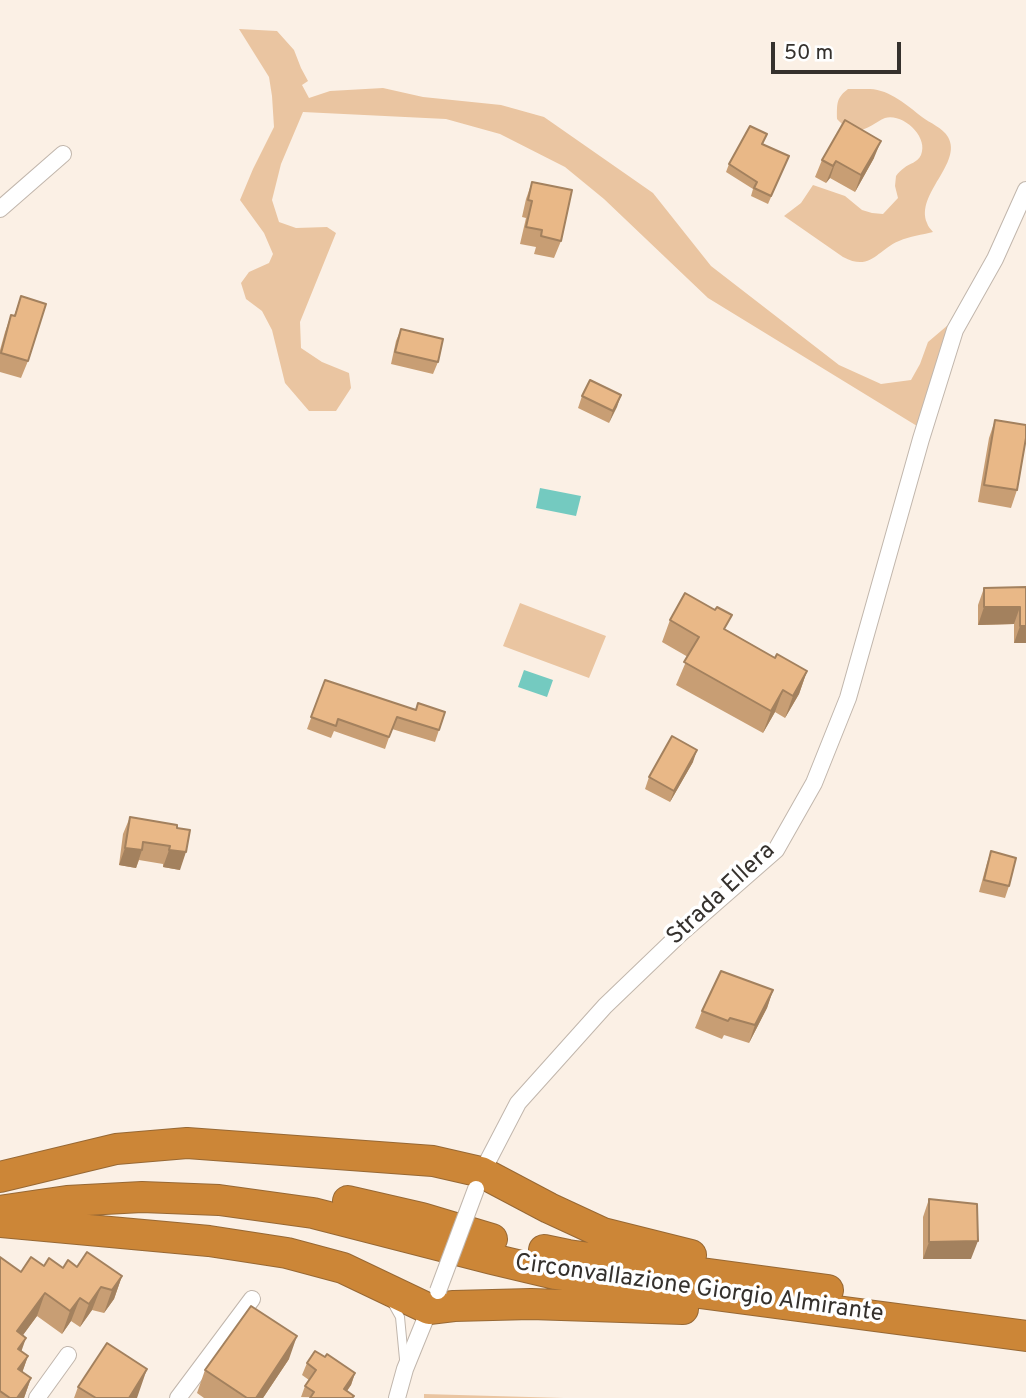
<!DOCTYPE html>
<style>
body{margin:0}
#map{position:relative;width:1026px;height:1398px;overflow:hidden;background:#fbf0e5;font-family:Overpass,sans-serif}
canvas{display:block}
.scale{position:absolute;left:771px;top:42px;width:130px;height:32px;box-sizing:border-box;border:4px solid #35312d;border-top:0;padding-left:9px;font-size:21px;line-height:24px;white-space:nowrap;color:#35312d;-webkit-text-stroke:5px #fff;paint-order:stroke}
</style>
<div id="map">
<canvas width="1026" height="1398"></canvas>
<div class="scale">50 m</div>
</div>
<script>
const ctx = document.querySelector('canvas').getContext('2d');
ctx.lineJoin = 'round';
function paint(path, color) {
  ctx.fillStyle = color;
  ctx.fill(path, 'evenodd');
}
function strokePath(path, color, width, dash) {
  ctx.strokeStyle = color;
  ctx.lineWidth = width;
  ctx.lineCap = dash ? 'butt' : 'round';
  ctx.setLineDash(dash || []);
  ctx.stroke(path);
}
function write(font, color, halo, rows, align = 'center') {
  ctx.font = font + ' Overpass,sans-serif';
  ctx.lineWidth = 7;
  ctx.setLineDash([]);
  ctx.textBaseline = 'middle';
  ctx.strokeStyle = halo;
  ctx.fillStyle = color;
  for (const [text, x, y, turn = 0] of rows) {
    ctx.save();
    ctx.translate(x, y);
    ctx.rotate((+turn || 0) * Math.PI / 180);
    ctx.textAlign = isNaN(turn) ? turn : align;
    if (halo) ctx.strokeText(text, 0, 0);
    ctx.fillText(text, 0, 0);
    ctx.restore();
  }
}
const green = new Path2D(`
 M239 29 277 31 294 50 301 68 308 81 302 85 309 98 330 91 383 88 423 97 501 105 544 117 653 193 711 266 839 365 881 384 911 380 920 364 928 342 948 325 917 426 708 298 604 199 565 167 500 134 446 119 303 112 281 164 272 200 279 222 296 228 327 227 336 233 300 322 301 348 322 362 349 373 351 388 336 411H309L285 383 272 330 262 311 246 299 241 283 249 272 269 263 273 254 264 233 240 200 253 169 274 127 272 96 269 77Z
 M848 89C856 89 863 89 870 89 890 90 907 105 922 117 930 123 943 128 948 137 963 163 915 194 927 223 928 227 931 229 933 232 922 235 910 236 899 241 877 250 871 272 843 257L784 216 801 203 813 185 845 196 862 210 872 213 883 214 898 198 895 186 896 176C898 173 901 170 904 168 910 163 917 163 921 155 929 137 903 113 885 118 875 122 866 132 855 130 847 130 842 124 837 119 837 104 836 98 848 89Z
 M520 603 606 636 589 678 503 646Z
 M424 1394 564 1398H424Z`);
const water = new Path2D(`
 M540 488 581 496 576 516 536 508Z
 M524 670 553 680 547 697 518 687Z`);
const lane = new Path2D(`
 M391 1301 400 1317 404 1359`);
const street = new Path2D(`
 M0 209 63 154
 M480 1176 518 1103 605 1006 680 934 776 850 814 783 848 698 921 439 955 330 995 259 1026 190
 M37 1398 68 1355
 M178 1398 252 1299
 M397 1398 405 1369 431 1305`);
const highway = new Path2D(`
 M0 1177 116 1149 187 1143 433 1161 481 1172 549 1208 603 1233 691 1255
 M348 1201 422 1218 492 1239
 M0 1211 67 1201 142 1197 219 1200 313 1213 492 1259 555 1274 1026 1336
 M0 1222 209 1241 287 1253 343 1268 429 1309 454 1306 531 1304 683 1309
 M544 1250 568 1255 828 1290`);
const streetBridge = new Path2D(`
 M438 1291 476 1189`);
const wall = new Path2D(`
 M763 144 789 156 768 204 751 196 753 189 726 172 729 164Z
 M874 158 855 192 830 178 826 183 815 177 822 160Z
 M532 182 561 241 554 258 534 254 536 247 520 244 526 218 522 217 526 199Z
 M21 296 28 361 21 378 0 372V350L5 332 11 315 14 316Z
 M401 329 438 362 433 374 391 364 396 341Z
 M621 395 609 423 578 408 582 396Z
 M995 420 1017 490 1011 508 978 502 989 438Z
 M1026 587V643H1014V624L978 625V605L984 588Z
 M670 620 727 630 775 658 807 671 799 694 785 718 775 712 763 733 676 685 688 657 662 642Z
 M325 680 416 710 445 712 435 742 392 729 385 749 334 731 331 738 307 729Z
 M693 762 670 802 645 789 649 777Z
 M130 817 177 825 180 870 163 867V864L139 860 136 868 119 865 123 834Z
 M991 851 1009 886 1005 898 979 892 987 863Z
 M773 990 767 1008 749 1043 724 1035 722 1039 695 1028 702 1011Z
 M929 1199 971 1259H923V1217Z
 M0 1257 21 1272 44 1266 63 1268 77 1267 122 1276 114 1299 104 1313 92 1310 80 1327 71 1321 62 1334 37 1316 23 1335 21 1351 28 1356 22 1372 31 1378 24 1398H0Z
 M325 1357 355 1373 351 1385 347 1391 353 1398 301 1397 305 1386 309 1380 302 1375 307 1363Z
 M289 1359 263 1398H204L197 1393 205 1370Z
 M78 1387 137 1398H74Z`);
const shadedWall = new Path2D(`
 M881 141 874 158 855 192 861 175Z
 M836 161 830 178 826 183 833 166Z
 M621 395 617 407 609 423 613 411Z
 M984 607H1020L1014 624 978 625Z
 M1020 626H1026V643H1014Z
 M807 671 799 694 785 718 793 696Z
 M783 690 775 712 763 733 771 711Z
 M697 750 693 762 670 802 674 791Z
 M125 848 142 850 136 868 119 865Z
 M169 850 186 852 180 870 163 867Z
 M773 990 767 1008 749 1043 755 1025Z
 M978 1241 971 1259H923L929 1242Z
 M122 1276 114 1299 104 1313 112 1290Z
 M101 1287 92 1310 80 1327 89 1304Z
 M45 1293 37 1316 9 1354 17 1331Z
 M80 1298 71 1321 62 1334 70 1311Z
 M297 1336 289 1359 263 1398H256Z
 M26 1338 18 1361V1349Z
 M28 1356 20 1379 18 1369Z
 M147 1369 137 1398H129Z
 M355 1373 351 1385 342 1398 344 1389Z
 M31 1378 24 1398H17Z`);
const building = new Path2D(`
 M845 120 881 141 861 175 836 161 833 166 822 160Z
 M750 126 767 134 762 144 789 156 771 196 754 188 757 182 729 164Z
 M532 182 572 190 561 241 541 236 542 230 526 227 532 201 528 200Z
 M21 296 46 304 28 361 1 353 11 315 15 316Z
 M401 329 443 339 438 362 395 352Z
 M590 380 621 395 613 411 582 396Z
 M995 420 1026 425V438L1017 490 984 485Z
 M1026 587V626H1020V607H984V588Z
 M685 593 715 610 717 607 732 615 724 629 775 658 777 654 807 671 793 696 783 690 771 711 684 662 699 637 670 620Z
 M325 680 416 710 418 703 445 712 439 730 397 717 389 737 338 719 336 726 311 717Z
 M672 736 697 750 674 791 649 777Z
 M130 817 177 825V828L190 830 186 852 169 850 170 846 143 842 142 850 125 848Z
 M991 851 1016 858 1009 886 984 880Z
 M721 971 773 990 755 1025 730 1018 728 1021 702 1011Z
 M929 1199 977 1204 978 1241 929 1242Z
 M87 1252 122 1276 112 1290 101 1287 89 1304 80 1298 70 1311 45 1293 17 1331 26 1338 18 1349 28 1356 18 1369 31 1378 17 1398H10L0 1391V1257L21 1272 31 1257 44 1266 49 1258 63 1268 68 1260 77 1267Z
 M251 1306 297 1336 256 1398H247L205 1370Z
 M107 1343 147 1369 129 1398H96L78 1387Z
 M315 1351 325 1357 327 1354 355 1373 344 1389 354 1396 352 1398H310L314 1392 305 1386 316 1370 307 1363Z`);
const streetNames = [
 ["Strada Ellera",722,895,-43],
 ["Circonvallazione Giorgio Almirante",699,1290,8]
];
paint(green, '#eac5a1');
paint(water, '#74cac0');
strokePath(lane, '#c1b6ac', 10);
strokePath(street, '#c1b6ac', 18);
strokePath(highway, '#976834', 32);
strokePath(lane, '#fff', 8);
strokePath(street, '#fff', 16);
strokePath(highway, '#cc8637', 30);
strokePath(streetBridge, '#c1b6ac', 18, []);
strokePath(streetBridge, '#fff', 16);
paint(wall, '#c89e74');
paint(shadedWall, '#a3815e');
paint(building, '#e9b887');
strokePath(building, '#a3815e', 2);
write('24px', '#35312d', '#fff', streetNames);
</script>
